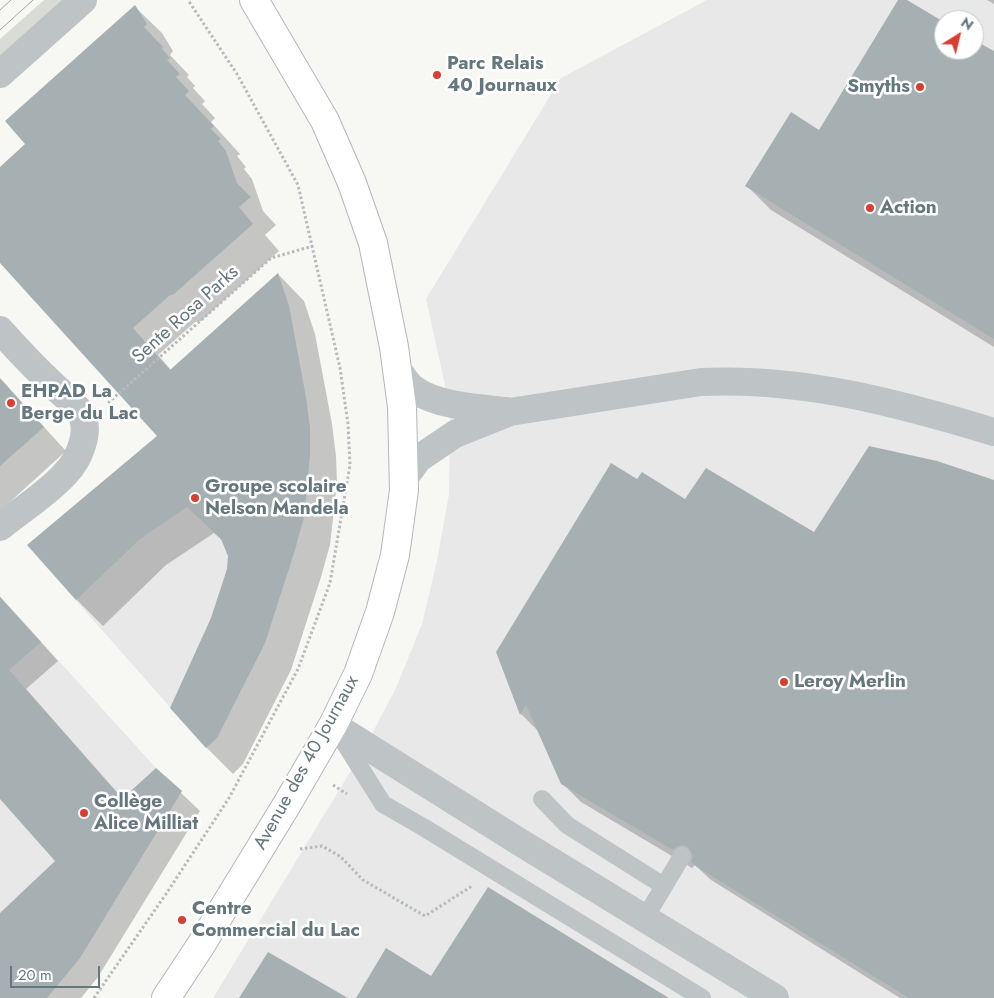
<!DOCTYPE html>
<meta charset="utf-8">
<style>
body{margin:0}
#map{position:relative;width:994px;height:998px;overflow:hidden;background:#f7f7f4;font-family:Jost,sans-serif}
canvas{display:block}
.north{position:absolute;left:934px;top:10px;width:50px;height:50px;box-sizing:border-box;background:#fff;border:1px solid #c1c9cb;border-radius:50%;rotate:36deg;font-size:14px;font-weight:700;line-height:20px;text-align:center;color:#64777d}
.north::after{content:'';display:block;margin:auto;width:18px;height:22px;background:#d93e33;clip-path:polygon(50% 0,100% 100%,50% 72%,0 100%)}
.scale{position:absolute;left:10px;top:966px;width:90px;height:22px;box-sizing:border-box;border:2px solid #64777d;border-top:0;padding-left:6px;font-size:15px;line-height:18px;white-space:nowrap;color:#64777d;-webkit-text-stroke:4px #fff;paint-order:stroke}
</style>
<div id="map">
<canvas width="994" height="998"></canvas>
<div class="north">N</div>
<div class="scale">20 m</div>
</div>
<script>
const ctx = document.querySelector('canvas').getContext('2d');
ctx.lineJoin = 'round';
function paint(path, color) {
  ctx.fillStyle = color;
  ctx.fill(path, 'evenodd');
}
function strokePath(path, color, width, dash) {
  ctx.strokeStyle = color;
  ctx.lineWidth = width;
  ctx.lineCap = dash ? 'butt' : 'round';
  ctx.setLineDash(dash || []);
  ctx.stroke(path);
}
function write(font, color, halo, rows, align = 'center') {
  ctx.font = font + ' Jost,sans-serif';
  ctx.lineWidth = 5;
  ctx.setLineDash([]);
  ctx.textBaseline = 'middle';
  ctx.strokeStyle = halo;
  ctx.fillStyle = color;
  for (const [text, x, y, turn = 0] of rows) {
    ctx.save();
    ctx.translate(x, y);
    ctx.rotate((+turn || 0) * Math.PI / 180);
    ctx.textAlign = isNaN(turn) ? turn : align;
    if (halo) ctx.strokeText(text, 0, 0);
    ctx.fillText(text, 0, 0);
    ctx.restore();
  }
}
const built = new Path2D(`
 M707 0H994V998H213L364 749 396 688 422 624 437 561 449 494 450 408 426 299 561 78ZM944 20H974V50H944Z
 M278 273 289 306 310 428V455L304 517 265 643 217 738 206 748 27 545 157 436 130 407Z
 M0 596 156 768 182 791 80 958 47 998H0Z`);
const green = new Path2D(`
 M44 0H66L0 59V39Z`);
const shadow = new Path2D(`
 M899 0H905L944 23V50H974V41L994 53V347L771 210 747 186 820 132Z
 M987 0H994V4Z
 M135 7 162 33 173 51 170 55 189 75 187 77 195 86 193 88 205 101 202 104 215 118 211 122 240 154 237 156 246 167 244 169 252 179 263 211 276 225 265 235 279 251 201 321 195 322 158 355 172 371 278 274 304 301 315 334 332 424 336 456 337 482 330 545 321 577 291 670 243 764 233 774 207 748 172 708 212 618 228 569 230 556 224 542 214 533 166 565 103 626 77 600 29 545 159 436 0 260V168L27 144Z
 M0 379 66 451 0 511Z
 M637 480 685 501 815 534 994 482V998H900L711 880 695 865 692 868 581 802 562 783 539 732 521 714 497 653Z
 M0 597 58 661 26 689 124 800 156 769 200 811 98 977 81 998H0V915L57 862 0 797Z`);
const building = new Path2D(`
 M898 0H907L944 22V50H974V40L994 51V339L745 186 791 112 819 130Z
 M135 5 147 24 144 27 163 47 162 49 170 58 167 60 180 74 176 77 189 91 185 95 214 126 211 129 221 139 218 141 226 151 237 183 251 197 239 207 253 224 174 294 169 296 133 328 170 370 278 273 289 306 306 397 310 428V455L304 517 295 550 265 643 217 738 206 748 170 708 211 618 227 569 228 556 221 539 187 507 140 539 76 600 27 545 157 436 0 263V167L25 144 5 121Z
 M0 378 44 427 0 466Z
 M869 446 937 461 994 480V998H909L697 867 691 862 693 856 688 847 682 845 676 847 673 850 561 784 526 705 520 715 496 652 611 463 637 479 642 472 685 499 706 468 814 532Z
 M0 597 41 642 9 670 122 799 156 768 182 791 80 958 47 998H0V913L55 861 0 799Z
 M488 887 626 972 669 998H356L386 948 431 976Z
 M268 952 348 998H239Z`);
const path = new Path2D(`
 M108 403 271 258 313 246
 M333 785 347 794
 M300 849 322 846 341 857 363 880 425 916 472 886
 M94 998 166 894 229 798 298 669 330 583 350 465 348 424 340 368 298 185 237 74 188 0`);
const lane = new Path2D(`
 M339 734 383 804 423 827 702 998
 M542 799 567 825 664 886
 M645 918 682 856`);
const street = new Path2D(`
 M0 74 83 0
 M0 330C17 349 35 368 53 385 62 394 73 401 80 412 92 430 79 460 65 474 48 493 20 511 0 527
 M397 370C403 376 408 386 415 390 438 406 479 408 506 411
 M405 477 418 459 455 434 510 412 701 382C802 377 898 403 994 432
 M333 725 518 841 775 998`);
const secondary = new Path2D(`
 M166 998 201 945 286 806 333 725 358 674 380 612 395 555 404 490 402 407 394 347 373 243 352 183 325 121 254 0`);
const tram = new Path2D(`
 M0 10 11 0
 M0 30 33 0`);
const markers = [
 [437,75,5,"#d93e33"],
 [920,87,5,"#d93e33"],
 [870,208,5,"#d93e33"],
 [11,403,5,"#d93e33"],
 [195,498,5,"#d93e33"],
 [784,682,5,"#d93e33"],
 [84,813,5,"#d93e33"],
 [182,920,5,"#d93e33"]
];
const poiNames = [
 ["Parc Relais",447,64],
 ["40 Journaux",447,86],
 ["Smyths",910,87,"right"],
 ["Action",880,208],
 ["EHPAD La",21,392],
 ["Berge du Lac",21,414],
 ["Groupe scolaire",205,487],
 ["Nelson Mandela",205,509],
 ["Leroy Merlin",794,682],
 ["Collège",94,802],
 ["Alice Milliat",94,824],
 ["Centre",192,909],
 ["Commercial du Lac",192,931]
];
const streetNames = [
 ["Sente Rosa Parks",186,315,-42],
 ["Avenue des 40 Journaux",307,763,-61]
];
paint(built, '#e8e8e8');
paint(green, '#d8dcd4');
paint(shadow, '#0003');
paint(building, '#a6b0b3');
strokePath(secondary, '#b1b8bb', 30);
strokePath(path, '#b7bbbd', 3, [2.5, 2.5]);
strokePath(lane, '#bec4c6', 18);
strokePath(street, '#bec4c6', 28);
strokePath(secondary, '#fff', 28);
strokePath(tram, '#9ea7aa', 1);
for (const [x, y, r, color] of markers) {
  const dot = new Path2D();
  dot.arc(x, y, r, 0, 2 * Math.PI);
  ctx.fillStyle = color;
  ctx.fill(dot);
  strokePath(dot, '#fff', 2);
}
write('bold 19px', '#64777d', '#fff', poiNames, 'left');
write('19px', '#64777d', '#fff', streetNames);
</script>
